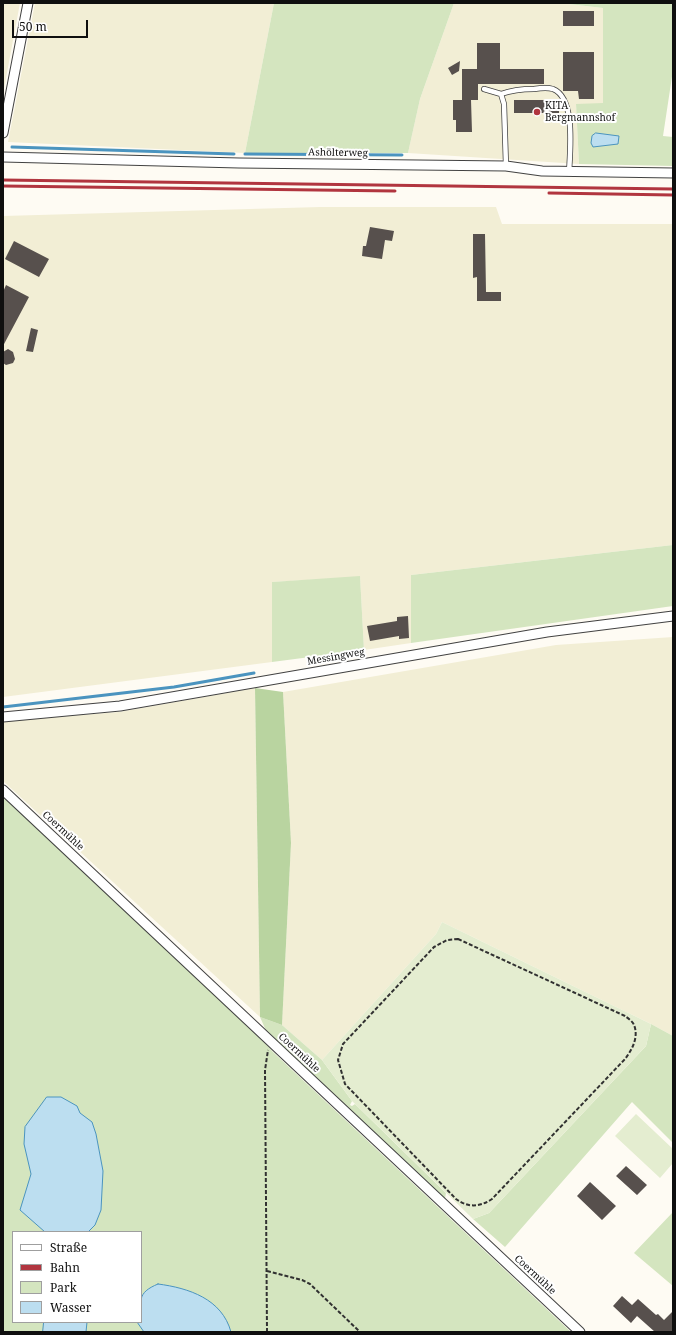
<!DOCTYPE html>
<meta charset="utf-8">
<style>
body{margin:0}
#map{position:relative;width:676px;height:1335px;overflow:hidden;background:#fefbf3;font-family:"Noto Serif",serif}
canvas{display:block}
.frame{position:absolute;inset:0;border:4px solid #0f0f0f;pointer-events:none}
.legend{position:absolute;left:12px;top:1231px;width:130px;height:92px;box-sizing:border-box;background:#fff;border:1px solid #9f9f9f;margin:0;padding:5px 7px;list-style:none;font-size:12px;color:#0f0f0f}
.legend li{display:flex;align-items:center;gap:8px;height:20px}
.legend b{width:20px;border:1px solid #9f9f9f}
.scale{position:absolute;left:12px;top:20px;width:76px;height:18px;box-sizing:border-box;border:2px solid #0f0f0f;border-top:0;padding-left:5px;font-size:12px;line-height:14px;white-space:nowrap;color:#0f0f0f;-webkit-text-stroke:3px #fff;paint-order:stroke}
</style>
<div id="map">
<canvas width="676" height="1335"></canvas>
<div class="frame"></div>
<ul class="legend">
<li><b style="height:5px;background:#fff"></b>Straße</li>
<li><b style="height:5px;background:#b1353f"></b>Bahn</li>
<li><b style="height:11px;background:#d4e5bf"></b>Park</li>
<li><b style="height:11px;background:#bcdef0"></b>Wasser</li>
</ul>
<div class="scale">50 m</div>
</div>
<script>
const ctx = document.querySelector('canvas').getContext('2d');
ctx.lineJoin = 'round';
function paint(path, color) {
  ctx.fillStyle = color;
  ctx.fill(path, 'evenodd');
}
function strokePath(path, color, width, dash) {
  ctx.strokeStyle = color;
  ctx.lineWidth = width;
  ctx.lineCap = dash ? 'butt' : 'round';
  ctx.setLineDash(dash || []);
  ctx.stroke(path);
}
function write(font, color, halo, rows, align = 'center') {
  ctx.font = font + ' "Noto Serif",serif';
  ctx.lineWidth = 4;
  ctx.setLineDash([]);
  ctx.textBaseline = 'middle';
  ctx.strokeStyle = halo;
  ctx.fillStyle = color;
  for (const [text, x, y, turn = 0] of rows) {
    ctx.save();
    ctx.translate(x, y);
    ctx.rotate((+turn || 0) * Math.PI / 180);
    ctx.textAlign = isNaN(turn) ? turn : align;
    if (halo) ctx.strokeText(text, 0, 0);
    ctx.fillText(text, 0, 0);
    ctx.restore();
  }
}
const farmland = new Path2D(`
 M3 3H20L3 94Z
 M35 3H274L245 153 8 142Z
 M454 3H560L603 8V104H576L579 164 408 153 420 99Z
 M320 207H496L502 224H673V545L411 575V643L364 650 360 577 272 582V662L3 697V216Z
 M673 637V1036L651 1024 442 922 436 934 322 1060 282 1025 291 843 283 692 556 645Z
 M255 688 260 1017 3 781V721L119 712Z`);
const green = new Path2D(`
 M274 3H454L420 99 408 153H245Z
 M560 3H673V70L663 136 673 137V166L579 164 576 104 603 103V8Z
 M673 545V606L411 643V575Z
 M360 576 364 650 272 662V582Z
 M3 794 258 1035 273 1052 571 1332H3ZM13 1232H141V1322H13Z
 M260 1017 282 1025 322 1060 352 1101 350 1105 352 1106 355 1104 446 1193 444 1204 271 1042Z
 M651 1024 673 1036V1143L632 1102 505 1247 473 1219 489 1213 646 1046Z
 M673 1212V1286L634 1253Z`);
const forest = new Path2D(`
 M255 688 283 692 291 843 282 1025 260 1017Z`);
const pitch = new Path2D(`
 M442 922 651 1024 646 1046 489 1213 473 1219 352 1101 322 1060 436 934Z
 M636 1114 673 1149V1163L660 1178 615 1136Z`);
const water = new Path2D(`
 M596 133 619 136 618 144 593 147 591 143 592 136Z
 M47 1097H61L77 1106 80 1113 92 1122 96 1134 103 1171 101 1210 95 1225 88 1232H45L20 1210 31 1174 24 1144 25 1127Z
 M158 1284C189 1288 222 1299 231 1332H144L137 1322H141C141 1301 136 1293 158 1284Z
 M44 1322H87L86 1332H43Z`);
const stream = new Path2D(`
 M12 147 234 154
 M245 154 402 155
 M3 707 174 687 254 673`);
const building = new Path2D(`
 M563 11H594V26H563Z
 M477 43H500V69H544V84H478V100H471L472 132H456V120H453V100H462V69H477Z
 M563 52H594V99H579L578 91H563Z
 M460 61 459 71 452 75 448 68Z
 M514 100H559V113H514Z
 M370 227 394 231 392 241 385 240 382 259 362 256 363 246H366Z
 M473 234H485L486 292H501V301H477V277L473 278Z
 M14 241 49 259 39 277 5 259Z
 M6 285 29 297 3 346V292Z
 M31 328 38 330 33 352 26 351Z
 M8 349 13 352 15 359 13 363 6 365 3 363V352Z
 M408 616 409 638 399 639V636L370 641 367 626 397 621V617Z
 M626 1166 647 1185 637 1195 616 1176Z
 M590 1182 616 1206 602 1220 577 1196Z
 M622 1296 632 1305 638 1299 656 1315 658 1314 664 1320 673 1311V1332H655L637 1316 631 1323 613 1306Z`);
const path = new Path2D(`
 M458 939 625 1016C628 1018 633 1022 634 1025 639 1037 632 1050 625 1059L492 1199C480 1207 468 1208 456 1199L345 1084 338 1060 343 1044 434 947 447 940Z
 M267 1271 302 1280 310 1284 360 1332
 M267 1332 265 1070 268 1050`);
const lane = new Path2D(`
 M484 89 501 94 504 104 506 166
 M501 94C512 90 522 89 534 89 540 88 547 87 553 89 576 98 570 151 569 173`);
const street = new Path2D(`
 M3 133 28 3
 M3 157 239 163 506 166 542 171 673 173
 M3 717 120 706 547 632 673 616
 M3 790 580 1332`);
const rail = new Path2D(`
 M3 180 673 189
 M3 186 395 191
 M549 193 673 195`);
const markers = [
 [537,112,4,"#b1353f"]
];
const poiNames = [
 ["KITA",545,106],
 ["Bergmannshof",545,118]
];
const streetNames = [
 ["Ashölterweg",338,153,1],
 ["Messingweg",336,657,-10],
 ["Coermühle",63,831,43],
 ["Coermühle",299,1053,43],
 ["Coermühle",535,1275,43]
];
paint(farmland, '#f2eed5');
paint(green, '#d4e5bf');
paint(forest, '#b9d4a0');
paint(pitch, '#e4edd0');
paint(water, '#bcdef0');
strokePath(water, '#4b94bf', 1);
strokePath(stream, '#4b94bf', 3);
paint(building, '#57504d');
strokePath(lane, '#424242', 6);
strokePath(street, '#424242', 11);
strokePath(path, '#313131', 2, [4, 2]);
strokePath(lane, '#fff', 4.5);
strokePath(street, '#fff', 9);
strokePath(rail, '#b1353f', 3);
for (const [x, y, r, color] of markers) {
  const dot = new Path2D();
  dot.arc(x, y, r, 0, 2 * Math.PI);
  ctx.fillStyle = color;
  ctx.fill(dot);
  strokePath(dot, '#fff', 1.5);
}
write('10px', '#0f0f0f', '#fff', poiNames, 'left');
write('10px', '#0f0f0f', '#fff', streetNames);
</script>
